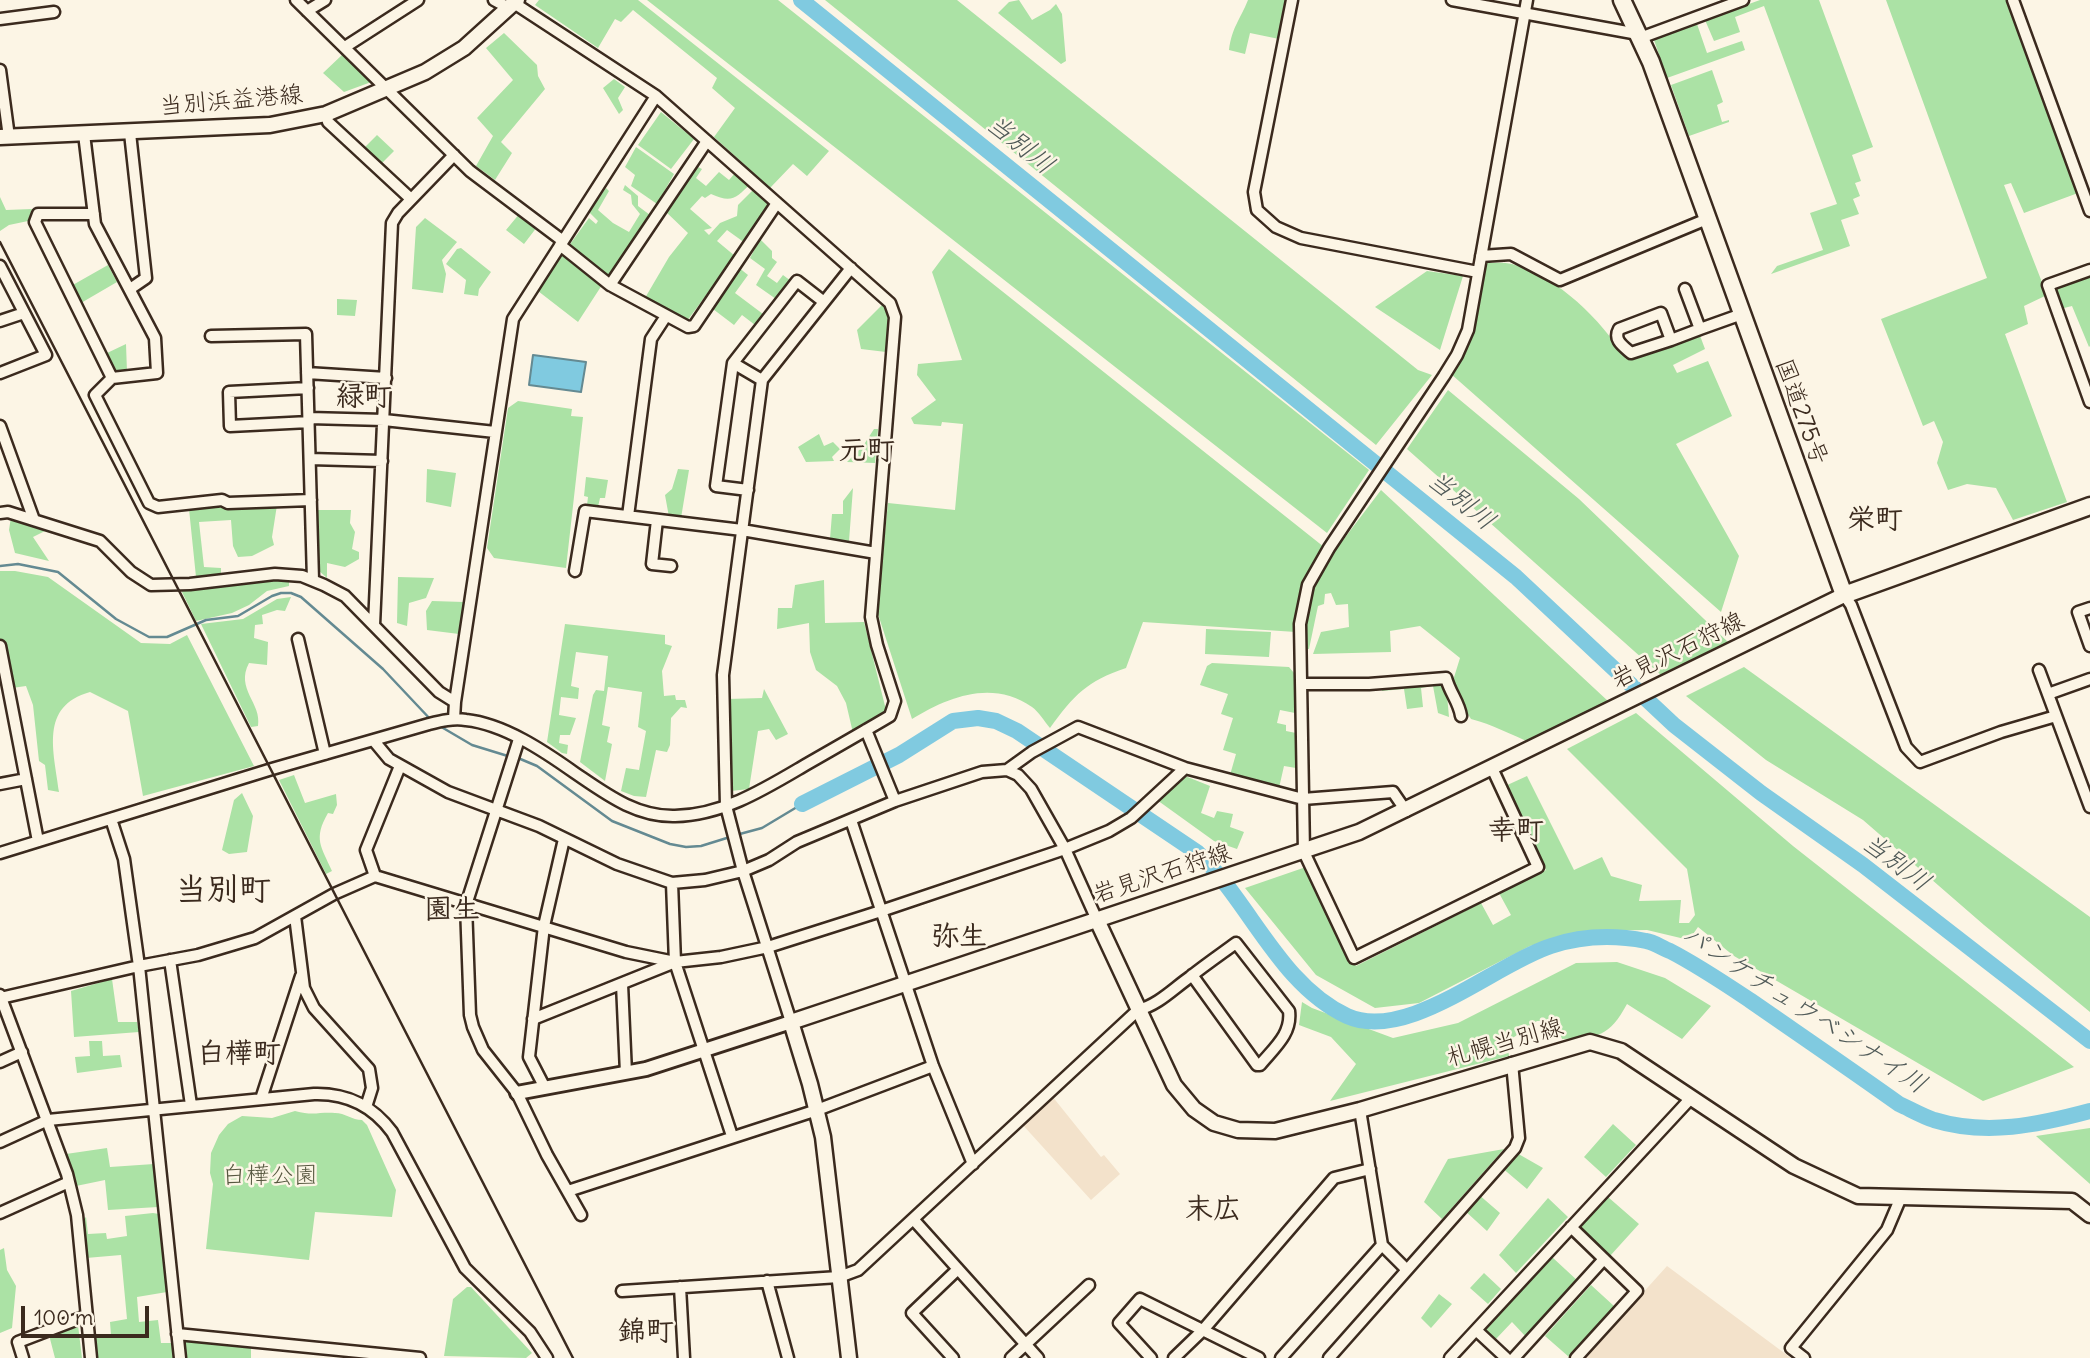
<!DOCTYPE html>
<meta charset="utf-8">
<style>
body{margin:0}
#map{position:relative;width:2090px;height:1358px;overflow:hidden;background:#fcf5e5;font-family:Delius,sans-serif}
canvas{display:block}
.scale{position:absolute;left:21px;top:1306px;width:128px;height:32px;box-sizing:border-box;border:4px solid #3b2a1e;border-top:0;padding-left:9px;font-size:21px;line-height:24px;white-space:nowrap;color:#3b2a1e;-webkit-text-stroke:5px #fcf5e5;paint-order:stroke}
</style>
<div id="map">
<canvas width="2090" height="1358"></canvas>
<div class="scale">100 m</div>
</div>
<script>
const ctx = document.querySelector('canvas').getContext('2d');
ctx.lineJoin = 'round';
function paint(path, color) {
  ctx.fillStyle = color;
  ctx.fill(path, 'evenodd');
}
function strokePath(path, color, width, dash) {
  ctx.strokeStyle = color;
  ctx.lineWidth = width;
  ctx.lineCap = dash ? 'butt' : 'round';
  ctx.setLineDash(dash || []);
  ctx.stroke(path);
}
function write(font, color, halo, rows, align = 'center') {
  ctx.font = font + ' Delius,"Klee One",sans-serif';
  ctx.lineWidth = 5;
  ctx.setLineDash([]);
  ctx.textBaseline = 'middle';
  ctx.strokeStyle = halo;
  ctx.fillStyle = color;
  for (const [text, x, y, turn = 0] of rows) {
    ctx.save();
    ctx.translate(x, y);
    ctx.rotate((+turn || 0) * Math.PI / 180);
    ctx.textAlign = isNaN(turn) ? turn : align;
    if (halo) ctx.strokeText(text, 0, 0);
    ctx.fillText(text, 0, 0);
    ctx.restore();
  }
}
const built = new Path2D(`
 M1052 1096 1101 1157 1104 1155 1120 1174 1091 1200 1021 1123Z
 M1667 1266 1791 1358H1584Z`);
const green = new Path2D(`
 M539 0H638L829 151 807 176 793 164 770 188 714 137 735 108 712 88 717 78 633 10 621 22 615 19 598 48 535 5Z
 M647 0H778L1369 470 1327 533Z
 M825 0H957L1418 370 1432 375 1376 445Z
 M1019 0 1032 20 1050 10 1056 4 1062 14 1066 61 1061 64 998 13 1009 2Z
 M1248 0H1286L1279 39 1250 33 1245 54 1229 50C1232 27 1240 20 1248 0Z
 M1760 0H1819L1873 147 1852 155 1861 181 1855 183 1860 196 1853 199 1859 214 1841 220 1850 246 1771 274 1777 266 1823 250 1810 213 1837 204 1764 6 1735 17 1740 32 1714 41 1705 20Z
 M1886 0H2007L2078 193 2024 213 2011 183 2004 185 2047 295 2024 306 2028 324 2005 334 2067 502 2013 520 1996 488 1967 484 1948 490 1937 463 1943 442 1934 421 1923 426 1881 319 1987 278Z
 M1697 24 1707 53 1742 41 1745 50 1667 78 1654 40Z
 M504 33 537 65 538 76 545 89 501 142 512 153 495 180 476 166 493 136 477 118 513 80 486 48Z
 M343 54 374 81 344 92 323 73Z
 M1712 70 1723 102 1717 105 1722 122 1729 120V122L1689 136 1671 85Z
 M614 79 625 87 618 98 623 110 619 114 603 88Z
 M661 112 694 139 671 169 638 145Z
 M377 135 394 151 380 165 363 149Z
 M636 147 674 174 657 204 631 186 635 175 625 167Z
 M694 165 702 169 696 178 706 186 719 172 729 180 736 172 751 183C736 199 731 203 711 194L705 198 702 196 690 209 712 228 704 230 709 235 720 223 737 216 738 205 755 188 772 204 745 243 727 230 717 241 735 256 687 321 645 298 669 257 688 233 665 211Z
 M625 185 638 196V206L650 215 607 278 568 247 589 218 596 224 598 221 589 212 606 188 609 191 598 210 613 223 629 232 640 214 632 204 631 195 623 190Z
 M0 197 6 210 32 209 28 221 9 225 0 231Z
 M520 213 537 227 524 244 506 230Z
 M425 218 457 242 442 260 446 274 443 293 412 289 416 227Z
 M760 239 772 251V258L777 262 767 276 777 283 783 275 791 281 776 299 756 285 765 269 750 258Z
 M461 248 491 272 479 289 478 296 464 294 466 280 446 264 457 249Z
 M949 249 1324 547 1301 588 1296 632 1143 622 1126 668C1087 681 1074 695 1050 728 1044 721 1039 712 1032 707 992 679 948 697 912 719L877 611 888 503 955 510 963 424 942 422 941 426 914 424 911 418 936 400 917 375 918 364 962 360 932 272Z
 M562 254 602 285 578 322 538 291Z
 M1485 263C1493 263 1504 262 1512 264 1561 279 1599 318 1626 359L1631 355 1699 333 1705 349 1673 365 1677 373 1708 361 1732 416 1676 444 1739 556 1721 612 1451 374C1475 338 1477 305 1485 263Z
 M108 265 117 282 81 303 71 286Z
 M738 267 748 275 735 293 763 314 755 325 742 315 734 325 709 306Z
 M1427 271 1463 276 1440 350 1375 307Z
 M2090 273V346L2089 347 2072 306 2060 309 2053 293 2056 284Z
 M337 299 357 300 355 316 337 315Z
 M883 304C894 316 887 337 886 352L861 349 857 330Z
 M126 344 127 372 116 374 105 354Z
 M1448 390 1579 499 1728 642 1661 675 1407 449Z
 M518 401 572 409 571 416 583 417 566 568 494 558 487 548 508 408Z
 M874 429H878L875 463 847 462 863 446Z
 M819 434 824 446 833 442 840 449 832 457 834 461 806 462 798 447Z
 M427 469 456 473 451 507 426 502Z
 M678 469 689 470 681 518 669 517 665 495 672 489Z
 M586 477 608 480 605 498H600L598 507 587 505 588 497 584 496Z
 M853 488 849 541 830 539 832 514H843V501Z
 M1381 490 1609 702 1552 730 1532 743C1511 735 1492 724 1471 719L1451 687 1460 658 1420 626 1390 631 1391 652 1313 654 1321 632 1349 627 1348 604 1336 605 1331 593 1325 594 1324 604 1318 606 1309 649H1306C1306 609 1309 592 1327 557L1331 556Z
 M277 505 272 537 274 545 252 556 238 557 233 546 231 520 199 522 204 567 221 568V574L196 577 189 509Z
 M314 510H351L350 523 355 532 352 549 359 552V559L345 567 327 563V578L318 570Z
 M11 517 47 530 33 537 49 561 15 553 9 530Z
 M0 571H15L48 577 141 643 170 644 187 635 254 766 143 796 128 711 90 692C39 706 54 752 59 792L48 790 45 765 39 761 33 705 26 686 12 688 3 640H0Z
 M398 577 434 578 426 598 409 603 407 626 397 623Z
 M267 579H289V586L267 591 249 605 232 613 196 621 181 590Z
 M824 580 825 623 864 622 886 710 853 733 846 703 837 686 816 670 810 652 809 623 777 629 778 608H792L795 585Z
 M291 597 285 611 277 610 262 615 263 624 255 625 254 638 268 642 267 665 249 663C235 689 262 703 258 726L251 727 201 624 243 619 277 599Z
 M432 601 464 602 459 634 427 630 426 611Z
 M565 624 665 635V644L672 646 662 671 664 696 675 695 676 700H685L687 708 681 707 671 718 670 745 667 752 656 750 646 797 634 796 621 791 626 768 639 770 646 731 638 727 642 692 608 687 602 725 610 727 607 742 612 744 605 781 580 762 593 695 596 690 604 691 608 656 576 652 571 686 579 688 578 699 561 697 559 715 576 718 570 735H560L559 743 568 745 567 754 562 753 547 742Z
 M1206 629 1271 632 1269 657 1205 654Z
 M1212 663 1289 667 1294 673 1295 713 1280 710 1277 723 1286 725V731L1296 733V768L1284 766 1279 788 1230 775 1236 754 1223 750 1233 718 1221 714 1228 694 1200 685 1207 666Z
 M1744 667 2090 917V1012L1984 925 1863 820 1766 760 1686 696Z
 M1443 681 1446 684 1449 717 1438 713 1433 686 1421 688 1423 707 1407 709 1404 689 1382 691 1381 686Z
 M764 689 788 734 776 740 769 729 758 731 749 789 731 791 728 699 762 698Z
 M1636 713 1793 846 2074 1067 1983 1101 1734 956 1698 927 1689 940 1647 930 1582 931 1530 946 1419 1003 1375 1008 1316 975 1245 888 1306 867 1356 966 1481 903 1493 925 1511 915 1499 893 1546 870 1503 787 1527 776 1574 870 1602 857 1611 876 1642 885 1639 901 1681 900 1679 923H1689L1695 915 1687 869 1567 749Z
 M294 775 305 803 336 794 337 805 333 814 328 813C313 839 321 846 332 871L326 874 279 780Z
 M1185 776 1210 786 1201 813 1214 818 1217 811 1233 814 1230 827 1244 832 1237 849 1214 841 1157 800 1179 778Z
 M242 793 253 816 247 852 229 854 222 850 234 800Z
 M1617 962 1665 978 1711 1006 1682 1039 1627 1004C1609 1037 1598 1038 1562 1039L1555 1021H1537L1507 1042 1509 1056 1330 1101 1356 1064 1331 1037 1299 1025 1302 1002 1312 1008 1393 1038 1458 1023 1576 963Z
 M112 979 118 1022H137L139 1032 74 1037 71 991Z
 M89 1041H102L103 1056 120 1055 122 1067 77 1073 75 1057 90 1056Z
 M295 1111C313 1116 318 1112 335 1113 345 1113 352 1120 362 1120L367 1125 396 1190 392 1217 315 1212 309 1260 206 1249 213 1184 210 1173 211 1153 219 1135 228 1124 242 1116 272 1118Z
 M1613 1124 1636 1145 1606 1177 1584 1157Z
 M2090 1128V1184L2036 1136Z
 M107 1148 110 1167 154 1164 158 1207 108 1210 105 1180 76 1186 66 1154Z
 M1504 1149 1442 1219 1424 1202 1448 1159Z
 M1515 1152 1543 1168 1527 1189 1501 1167Z
 M1478 1194 1500 1213 1487 1231 1464 1210Z
 M1608 1197 1639 1224 1610 1256 1580 1228Z
 M1548 1198 1568 1217 1516 1273 1499 1255Z
 M153 1213 159 1214 167 1292 137 1297 139 1322 158 1320 161 1343H172L173 1358H94L91 1337 111 1335 110 1322 127 1319 121 1255 86 1258 82 1221 86 1217 88 1234 106 1233 107 1239 127 1236 125 1216Z
 M4 1248 7 1270 16 1286 12 1328 0 1333V1250Z
 M1552 1257 1579 1282 1527 1338 1512 1322 1495 1340 1484 1330Z
 M1484 1273 1501 1289 1488 1304 1470 1288Z
 M1591 1285 1614 1306 1569 1357 1545 1336Z
 M467 1287H471L532 1353 526 1358 444 1356 453 1299Z
 M1439 1294 1452 1304 1431 1328 1421 1318Z
 M78 1325 82 1358H55L49 1335Z
 M183 1341 251 1348V1358H183Z`);
const water = new Path2D(`
 M533 355 586 362 581 392 529 385Z`);
const stream = new Path2D(`
 M0 566 18 564 58 572 116 619 149 637H167L206 620 238 616 272 596 281 593H291L301 597 383 669 432 721
 M438 725 472 745 511 757
 M518 758 537 766 612 821 670 844 686 847 701 846 730 837
 M736 835 762 828 802 804`);
const river = new Path2D(`
 M801 0 1516 577 1674 725 1761 793 1863 865 2090 1041
 M802 804 899 755 953 721 978 718 996 721 1017 731 1198 853C1250 902 1279 984 1347 1016 1407 1043 1495 964 1551 946 1581 936 1615 935 1646 941 1654 942 1662 948 1670 951 1699 966 1724 983 1751 1001 1800 1035 1850 1069 1899 1104 1910 1109 1922 1116 1934 1120 1986 1136 2038 1125 2090 1111`);
const minor = new Path2D(`
 M296 0 470 171 563 241
 M494 0 509 8
 M1292 0 1254 192 1257 210 1276 227 1301 238 1478 272
 M1452 0 1638 34
 M2013 0 2090 211
 M307 11 325 0
 M0 19 54 12
 M1640 38 1743 0
 M345 47 418 0
 M0 70 9 137
 M326 114 328 122 411 199
 M84 134 95 224 155 338 157 373 112 378 95 395 149 503 158 507 222 500 228 503 311 500
 M94 214H38L35 222 112 378
 M560 245 610 285 688 327 694 326 777 203
 M1481 256 1511 254 1560 280 1707 219
 M0 266 46 355 0 373
 M2090 270 2048 285 2090 402
 M610 285 707 141
 M130 289 146 278 130 133
 M1685 289 1700 329 1742 314
 M0 321 24 313
 M211 336 306 334 313 580
 M1671 340 1631 353C1623 346 1613 340 1619 329L1661 313 1671 340 1700 329
 M733 363 762 380
 M307 373 386 378
 M308 388 229 392 230 426 309 422
 M309 418 384 420 495 432
 M0 426 34 520
 M310 459 382 461
 M748 490 716 486 733 363 797 281 824 302
 M0 513 8 512 100 541 131 572 151 585 190 584 275 574 302 576 324 585 345 596 439 692 455 702
 M628 516 651 339 666 316
 M657 520 652 564 671 566
 M575 571 585 511 742 530 876 553
 M1844 595 1851 605 1906 747 1920 762 2001 732 2056 716
 M2090 608 2078 612 2090 646
 M374 625 392 223 398 213 454 155
 M298 639 325 754
 M0 646 38 841
 M2039 670 2090 807
 M1301 684H1369L1446 678C1450 693 1459 702 1461 716
 M2048 694 2090 679
 M454 719 455 702 513 319 656 96
 M866 730 895 801
 M519 739 466 905 470 1015 473 1027 483 1050 517 1093 547 1155 581 1215
 M374 741 389 759 448 792 539 826 617 864 672 883 705 880 743 871 769 860 797 842 895 801 982 772 1007 770 1018 775 1031 789 1065 849 1097 920
 M1492 768 1538 867 1354 958 1304 852 1300 624 1308 585 1329 548 1444 376 1457 355 1468 330 1527 0
 M1007 770 1032 752 1078 727 1185 768 1303 799 1393 792 1406 811
 M0 784 26 779
 M111 819 124 859 139 966 180 1358
 M851 820 933 1066 973 1164
 M0 853 272 769 429 724C441 721 453 718 466 720 504 724 544 751 575 773 606 794 636 817 675 816 724 815 766 788 807 764 835 748 863 732 890 716L895 701 877 645 871 617 895 317 890 303 656 96 514 3
 M375 876 366 850 400 766
 M672 883 675 962 732 1136
 M295 916 304 988 314 1008 369 1069 372 1088 366 1107
 M170 960 191 1105
 M622 984 626 1073
 M0 995 67 1174 77 1215 91 1358
 M1 998 139 966 198 955 255 938 334 894 375 876 626 952 675 962 721 957 768 947 881 911 1065 849 1109 831 1131 818 1185 768
 M533 1019 675 962
 M791 1022 743 871 726 806 723 675 762 380 851 268
 M0 1062 22 1052
 M545 1088 529 1057 544 926 564 839
 M261 1099 301 976
 M1360 1110 1382 1245 1406 1269
 M0 1142 48 1120 314 1094C346 1093 373 1106 392 1132L465 1268 530 1332 547 1358
 M568 1191 817 1110 933 1066
 M0 1213 69 1182
 M913 1219 1038 1358
 M1571 1227 1637 1291 1576 1358
 M767 1281 788 1358
 M680 1287 684 1358
 M622 1291 839 1277 858 1270 1138 1010C1158 1005 1173 989 1190 977 1205 965 1221 954 1236 943L1289 1011C1292 1034 1274 1048 1260 1065H1257L1192 975
 M1476 1330 1506 1358
 M177 1334 420 1358
 M23 1358 18 1342 86 1316
 M953 1358 912 1313 958 1269
 M1011 1358 1089 1285
 M1151 1358 1119 1323 1140 1299 1259 1358
 M1174 1358 1203 1330 1334 1178 1370 1169
 M1281 1358 1382 1245
 M1329 1358 1515 1148 1519 1138 1512 1063
 M1450 1358 1691 1098
 M1514 1358 1604 1259
 M1804 1358 1791 1348 1887 1230 1901 1197`);
const secondary = new Path2D(`
 M517 1093 646 1069 791 1022`);
const primary = new Path2D(`
 M0 137 270 125 326 114 425 72 464 48 517 0
 M1097 920 1174 1085 1194 1109 1214 1123 1238 1130 1275 1131 1360 1110 1590 1042 1621 1051 1794 1166 1858 1196 2072 1201 2090 1215
 M849 1358 823 1137 810 1084 791 1022 1359 832 1844 595`);
const trunk = new Path2D(`
 M1622 0 1651 62 1844 595 2090 506`);
const rail = new Path2D(`
 M0 242 573 1358`);
const streetNames = [
 ["当別浜益港線",231,101,-5],
 ["国道275号",1801,412,70],
 ["岩見沢石狩線",1678,651,-26],
 ["岩見沢石狩線",1162,874,-18],
 ["札幌当別線",1505,1043,-16]
];
const parkNames = [
 ["白樺公園",270,1176]
];
const waterNames = [
 ["当別川",1020,145,39],
 ["当別川",1461,501,39],
 ["当別川",1896,863,37],
 ["パンケチュウベシナイ川",1804,1010,33]
];
const quarterNames = [
 ["緑町",364,397],
 ["元町",867,451],
 ["栄町",1875,520],
 ["幸町",1516,831],
 ["園生",452,910],
 ["弥生",959,937],
 ["白樺町",239,1054],
 ["末広",1213,1210],
 ["錦町",646,1332]
];
const districtNames = [
 ["当別町",223,891]
];
paint(built, '#f3e2cb');
paint(green, '#abe2a5');
paint(water, '#80cae0');
strokePath(water, '#648a92', 2);
strokePath(stream, '#648a92', 2.5);
strokePath(river, '#80cae0', 16);
strokePath(minor, '#3b2a1e', 15);
strokePath(secondary, '#3b2a1e', 18);
strokePath(primary, '#3b2a1e', 19);
strokePath(trunk, '#3b2a1e', 21);
strokePath(minor, '#fcf5e5', 10);
strokePath(secondary, '#fcf5e5', 12);
strokePath(primary, '#fcf5e5', 14);
strokePath(trunk, '#fcf5e5', 16);
strokePath(rail, '#3b2a1e', 2.5);
write('24px', '#3b2a1e', '#fcf5e5', streetNames);
write('24px', '#575840', '#fcf5e5', parkNames);
write('italic 26px', '#505a58', '#fcf5e5', waterNames);
write('bold 28px', '#3b2a1e', '#fcf5e5', quarterNames);
write('bold 32px', '#3b2a1e', '#fcf5e5', districtNames);
</script>
